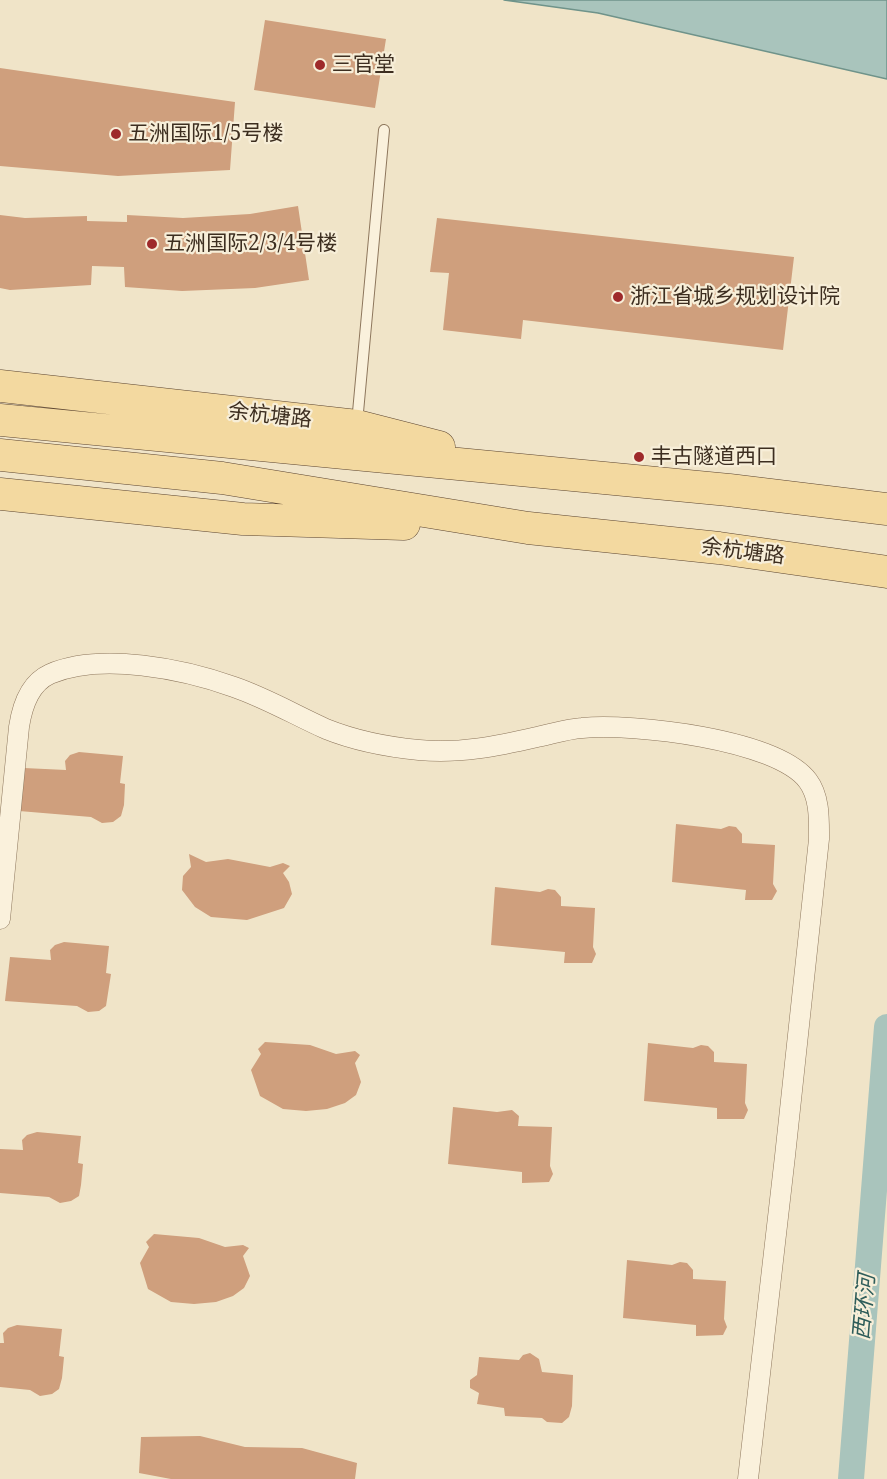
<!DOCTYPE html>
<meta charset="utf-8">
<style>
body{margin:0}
canvas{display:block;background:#f0e4c8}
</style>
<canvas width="887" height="1479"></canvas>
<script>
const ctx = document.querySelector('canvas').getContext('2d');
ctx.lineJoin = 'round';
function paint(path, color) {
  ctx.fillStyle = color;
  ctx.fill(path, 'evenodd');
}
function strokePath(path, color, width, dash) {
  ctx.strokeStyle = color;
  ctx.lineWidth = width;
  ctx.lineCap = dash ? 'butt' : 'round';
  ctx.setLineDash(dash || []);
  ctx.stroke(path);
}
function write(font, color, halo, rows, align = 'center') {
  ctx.font = font + ' "Noto Serif","Noto Sans SC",serif';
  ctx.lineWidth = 4.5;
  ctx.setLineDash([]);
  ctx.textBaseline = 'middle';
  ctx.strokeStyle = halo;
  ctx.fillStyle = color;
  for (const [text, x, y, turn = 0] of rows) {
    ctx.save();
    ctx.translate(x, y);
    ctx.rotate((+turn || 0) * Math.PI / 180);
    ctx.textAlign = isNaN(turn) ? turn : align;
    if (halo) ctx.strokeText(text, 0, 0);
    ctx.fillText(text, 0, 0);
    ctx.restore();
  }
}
const water = new Path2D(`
 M504 0H887V79L598 13Z`);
const canal = new Path2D(`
 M851 1479 887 1027`);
const building = new Path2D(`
 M265 20 386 39 375 108 254 90Z
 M0 68 235 102 230 170 118 176 0 166Z
 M298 206 309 280 255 288 182 291 125 287 124 267 92 266 91 285 10 290 0 288V215L25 218 87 216V221L127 222V215L183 218 250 214Z
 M437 218 794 257 783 350 523 320 521 339 443 330 449 273 430 272Z
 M79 752 123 756 120 783 125 784 124 805 121 816 113 822 102 823 91 817 19 811 24 768 66 770 65 761 70 755Z
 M676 824 721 829 729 826 736 827 742 834V843L775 845 773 884 777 891 772 900H745L746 890 672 882Z
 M189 854 206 862 228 859 270 867 283 863 290 866 283 873 289 882 292 894 284 908 247 920 211 917 195 907 182 890 183 876 191 867Z
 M495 887 540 892 548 889 555 890 561 897V906L595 908 593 947 596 954 592 963H564L565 952 491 945Z
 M64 942 109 946 106 973 111 974 106 1006 99 1011 88 1012 77 1006 5 1001 10 957 51 960 50 950 55 945Z
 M265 1042 310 1045 336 1054 355 1051 360 1055 355 1063 361 1082 356 1095 345 1103 327 1109 306 1111 283 1109 260 1096 251 1070 261 1054 258 1049Z
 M648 1043 693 1048 701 1045 708 1046 714 1052V1062L747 1064 745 1103 748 1110 744 1119H717V1108L644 1101Z
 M453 1107 497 1112 512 1110 519 1116 518 1126 552 1127 550 1166 553 1174 549 1182 522 1183V1172L448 1164Z
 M37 1132 81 1136 78 1163 83 1164 81 1185 79 1196 71 1201 60 1203 49 1197 0 1193V1149L23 1150 22 1140 27 1135Z
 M154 1234 199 1238 225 1247 243 1245 249 1248 243 1256 250 1276 244 1288 233 1296 216 1302 194 1304 171 1302 148 1289 140 1263 149 1247 146 1242Z
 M627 1260 672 1265 680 1262 687 1263 693 1270V1279L726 1281 724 1319 727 1327 723 1335 696 1336V1325L623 1318Z
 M17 1325 62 1329 59 1356 64 1357 62 1378 59 1389 52 1394 40 1396 30 1390 0 1387V1343H4L3 1333 8 1328Z
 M530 1353 539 1359 542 1372 573 1375 572 1406 569 1417 562 1423 547 1422 542 1418 505 1416 504 1408 477 1404 479 1393 470 1388V1380L477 1375 479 1357 519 1360 523 1355Z
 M200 1436 245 1447 302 1448 357 1463 355 1479H171L139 1473 141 1437Z`);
const service = new Path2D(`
 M357 423 384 130`);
const minor = new Path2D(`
 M0 919 19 727C22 707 30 683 50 674 101 652 184 669 234 687 266 698 295 715 326 729 356 741 387 747 419 750 459 754 498 746 537 737 552 734 567 729 582 728 632 723 777 739 808 781 820 797 819 820 819 839L785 1156 748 1479`);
const primary = new Path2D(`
 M0 386 357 426 439 447
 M0 420 729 490 887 509
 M0 455 222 478 528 528 719 548 887 572
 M0 494 243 519 404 524`);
const markers = [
 [320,65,6,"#9e2a2b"],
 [116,134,6,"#9e2a2b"],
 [152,244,6,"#9e2a2b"],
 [618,297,6,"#9e2a2b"],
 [639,457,6,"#9e2a2b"]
];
const poiNames = [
 ["三官堂",332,65],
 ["五洲国际1/5号楼",128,134],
 ["五洲国际2/3/4号楼",164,244],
 ["浙江省城乡规划设计院",630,297],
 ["丰古隧道西口",651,457]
];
const streetNames = [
 ["余杭塘路",270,416,6],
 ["余杭塘路",743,552,7]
];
const waterNames = [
 ["西环河",865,1307,-85]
];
paint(water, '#a9c4bc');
strokePath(water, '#6f938a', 1.5);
strokePath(canal, '#a9c4bc', 26);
paint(building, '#cf9f7d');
strokePath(service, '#8d765c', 12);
strokePath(minor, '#8d765c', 21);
strokePath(primary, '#5b4430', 33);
strokePath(service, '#faf1dc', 10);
strokePath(minor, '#faf1dc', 20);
strokePath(primary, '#f3d9a0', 32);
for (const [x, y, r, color] of markers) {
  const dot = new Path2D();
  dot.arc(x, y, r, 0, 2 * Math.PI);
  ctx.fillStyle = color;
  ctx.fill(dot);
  strokePath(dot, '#f7eed8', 2);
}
write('21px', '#3d2e20', '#f7eed8', poiNames, 'left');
write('21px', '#3d2e20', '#f7eed8', streetNames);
write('italic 22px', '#2f5d5a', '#f7eed8', waterNames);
</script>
